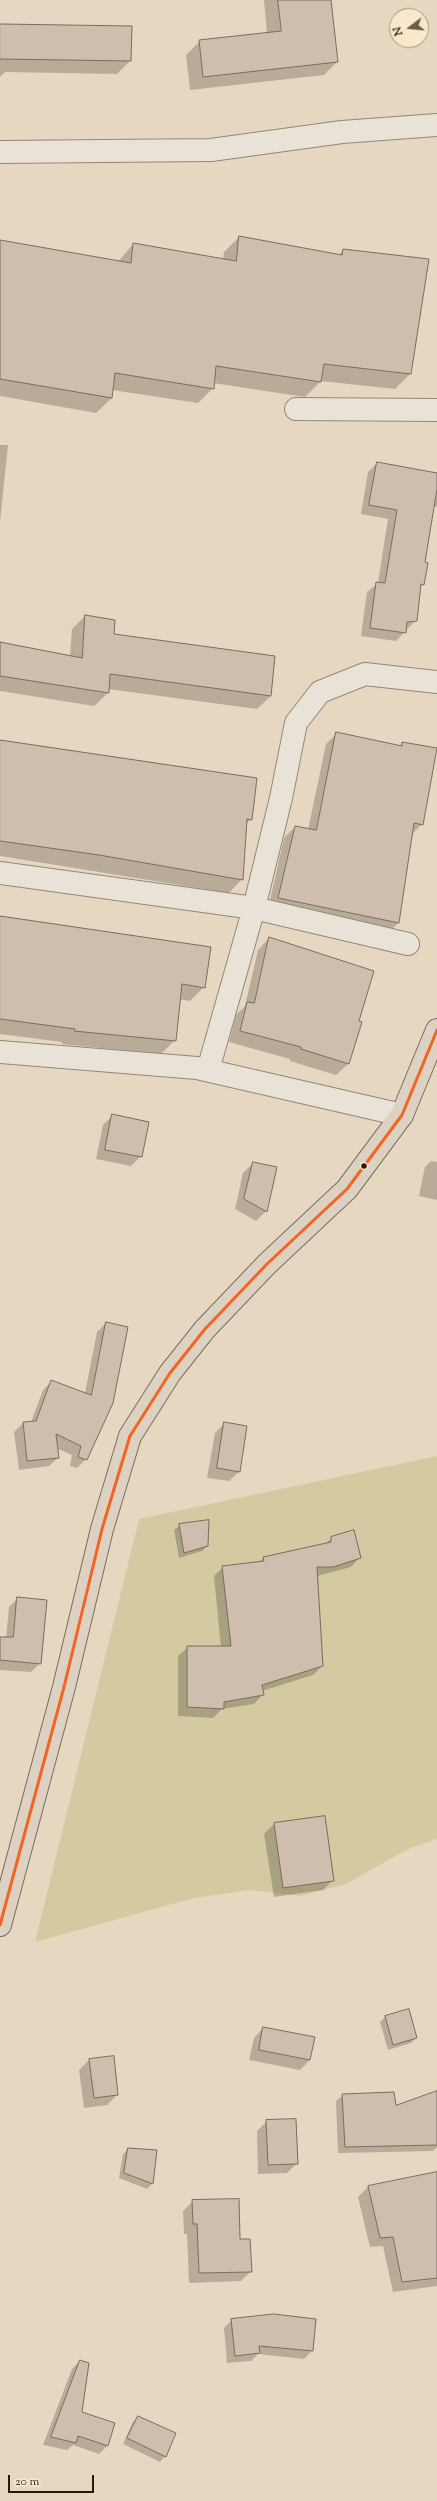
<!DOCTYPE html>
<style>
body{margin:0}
#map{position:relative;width:437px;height:2501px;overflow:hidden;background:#e6d8c0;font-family:"Sorts Mill Goudy",serif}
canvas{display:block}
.north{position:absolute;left:389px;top:8px;width:40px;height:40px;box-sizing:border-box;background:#f9e8cc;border:1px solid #a5957d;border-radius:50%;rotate:254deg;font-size:11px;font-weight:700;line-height:16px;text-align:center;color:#281906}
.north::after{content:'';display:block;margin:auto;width:14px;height:18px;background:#6a5c47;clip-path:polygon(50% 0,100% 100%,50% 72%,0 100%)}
.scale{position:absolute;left:8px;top:2475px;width:86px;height:18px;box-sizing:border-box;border:2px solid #281906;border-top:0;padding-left:5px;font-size:12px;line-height:14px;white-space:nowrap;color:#281906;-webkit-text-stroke:3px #f9e8cc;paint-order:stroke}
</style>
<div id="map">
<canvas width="437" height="2501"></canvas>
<div class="north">N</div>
<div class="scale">20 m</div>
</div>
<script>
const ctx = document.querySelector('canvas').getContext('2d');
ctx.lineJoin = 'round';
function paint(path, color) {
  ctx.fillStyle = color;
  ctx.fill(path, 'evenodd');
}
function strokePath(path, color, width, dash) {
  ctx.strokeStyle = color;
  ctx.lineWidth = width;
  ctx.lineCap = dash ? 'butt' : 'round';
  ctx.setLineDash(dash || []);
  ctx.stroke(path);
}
const green = new Path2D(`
 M437 1456V1839L410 1848 346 1884 300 1896 250 1890 194 1898 35 1942 139 1519Z`);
const shadow = new Path2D(`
 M264 0H330L337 62 324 75 190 90 186 55 200 41 267 34Z
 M0 25 130 61 117 74 5 72 0 77Z
 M239 237 339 255 343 250 428 260 410 374 395 389 321 381 305 397 213 383V388L198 403 112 390V398L96 413 0 396V241L118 262 133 244 223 260 224 252Z
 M0 445H8L0 522Z
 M377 463 437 474V507L433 506 424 563 423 584 420 588 416 620 396 641 361 636 367 592 378 583 388 519 361 514 368 472Z
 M85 616 113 635 271 696 257 709 108 689V693L94 706 0 691V643L70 656 72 629Z
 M337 733 399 746 403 743 422 824 411 835 398 923 387 934 268 909 284 838 295 827 308 830 326 744Z
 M0 741 256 779 251 819 245 825 242 879 229 893 0 856Z
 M0 916 204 987 190 1001 179 999 175 1040 161 1054 62 1044V1042L0 1034Z
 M269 938 361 1023 348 1064 336 1075 290 1061V1059L229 1042 236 1015 245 1006 258 950Z
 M113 1115 141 1156 131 1166 96 1159 103 1125Z
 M431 1161 437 1162V1200L419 1196 425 1167Z
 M253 1163 266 1211 256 1221 235 1209 243 1173Z
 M106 1323 86 1459 77 1468 70 1466 72 1455 56 1448 58 1458 49 1466 19 1470 14 1432 23 1423 31 1422 43 1390 52 1381 85 1393 97 1332Z
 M225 1423 239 1472 229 1481 207 1478 215 1433Z
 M180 1525 207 1546 202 1551 179 1558 174 1530Z
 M332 1538 360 1557 351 1567 317 1576 322 1666 313 1675 262 1691 263 1694 254 1704 222 1709 213 1718 178 1716V1656L188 1647H221L214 1576 223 1567 259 1563 264 1557 325 1544Z
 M18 1598 40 1663 31 1672 0 1670V1638H6L9 1607Z
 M274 1824 333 1880 323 1890 274 1897 264 1834Z
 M408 2010 416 2038 411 2043 388 2050 380 2022 385 2017Z
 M263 2028 310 2060 300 2070 249 2060 254 2038Z
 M113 2057 117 2095 107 2105 84 2108 79 2070 89 2060Z
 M343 2095 395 2107 437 2100V2147L433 2151 338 2153 336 2101Z
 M267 2121 297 2163 287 2173 258 2174 257 2131Z
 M128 2149 155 2151 152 2184 147 2189 119 2178 123 2154Z
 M437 2173V2286L393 2292 383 2246 370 2247 358 2197 368 2187Z
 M193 2201 239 2240 251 2271 241 2281 189 2283 187 2234H184L183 2211Z
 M232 2320H315L312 2351 304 2359 258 2354 251 2361 227 2363 224 2328Z
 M80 2361 81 2413 114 2423 107 2446 99 2454 73 2445 67 2450 43 2445 72 2369Z
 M138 2417 165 2456 160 2462 123 2444 133 2422Z`);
const building = new Path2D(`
 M278 0H331L338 62 203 77 199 40 281 31Z
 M0 24 132 26 131 61 0 59Z
 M239 236 342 255 343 249 429 259 411 374 324 364 321 382 216 366 214 389 115 373 112 398 0 379V240L131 263 133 243 236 261Z
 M377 462 437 473V489L425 562 428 563 424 585 421 584 417 621 407 622 406 633 370 628 376 582 385 583 397 510 369 505Z
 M85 615 115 620 114 634 275 656 271 696 110 674 109 693 0 676V642L82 658Z
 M336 732 402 746V742L437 748 423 825 414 823 399 923 278 898 295 826 316 830Z
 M0 740 257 778 252 820 247 819 243 880 99 855 0 841Z
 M0 916 211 947 205 988 182 984 176 1041 74 1031 75 1029 0 1019Z
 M269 937 374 971 359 1021 362 1022 349 1064 301 1049V1047L240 1031 247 1002 254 1003Z
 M112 1114 149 1122 142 1157 105 1150Z
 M253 1162 277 1167 267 1212 244 1199Z
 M106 1322 128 1327 113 1403 87 1460 78 1457 81 1446 56 1434 59 1458 27 1461 23 1422 36 1421 51 1380 91 1395Z
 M224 1422 247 1426 240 1472 217 1468Z
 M209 1520 208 1546 184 1553 179 1524Z
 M354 1530 361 1558 333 1567H317L323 1666 262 1685 264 1695 224 1702V1709L187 1707V1646H231L222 1566 264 1561 263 1557 331 1542V1537Z
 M17 1597 47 1600 41 1664 0 1660V1637H13Z
 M325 1816 334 1881 283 1888 274 1823Z
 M409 2009 417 2038 393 2045 385 2016Z
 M263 2027 315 2037 310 2060 259 2050Z
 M114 2056 118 2095 94 2098 89 2059Z
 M437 2091V2145L345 2147 342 2094 394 2092 396 2105Z
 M296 2119 298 2164 268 2165 266 2120Z
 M128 2148 157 2150 153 2184 124 2173Z
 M437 2172V2278L402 2282 393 2237 380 2238 368 2186Z
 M239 2199 240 2239H250L252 2272 199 2273 197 2224H193L192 2200Z
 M274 2314 316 2319 313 2351 259 2346 260 2353 235 2356 231 2319Z
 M80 2360 89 2363 82 2412 115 2423 108 2446 78 2436 76 2443 51 2437Z
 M138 2416 176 2433 166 2457 127 2438Z`);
const minor = new Path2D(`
 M0 152 211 150 342 132 437 125
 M296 409 437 410
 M0 873 254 908 208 1070
 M408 944 254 908 281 798 296 723 320 692 365 674 437 682
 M0 1052 197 1068 402 1115`);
const major = new Path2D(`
 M0 1925 64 1687 102 1529 130 1436 170 1373 205 1329 267 1264 347 1189 402 1115 437 1030`);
const bus1 = new Path2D(`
 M0 1925 64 1687 102 1529 130 1436 170 1373 205 1329 267 1264 347 1189 402 1115 437 1030`);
const markers = [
 [364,1166,3.5,"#281906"]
];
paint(green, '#d3caa1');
paint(shadow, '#0003');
paint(building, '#cfbdad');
strokePath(building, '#776e60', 1);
strokePath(minor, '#928878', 24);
strokePath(major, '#776e60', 24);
strokePath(minor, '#e9e2d7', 22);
strokePath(major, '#ddd2c2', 22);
strokePath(bus1, '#f26522', 3);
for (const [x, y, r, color] of markers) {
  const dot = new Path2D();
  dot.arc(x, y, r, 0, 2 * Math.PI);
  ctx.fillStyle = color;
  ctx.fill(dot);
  strokePath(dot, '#f9e8cc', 1.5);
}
</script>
